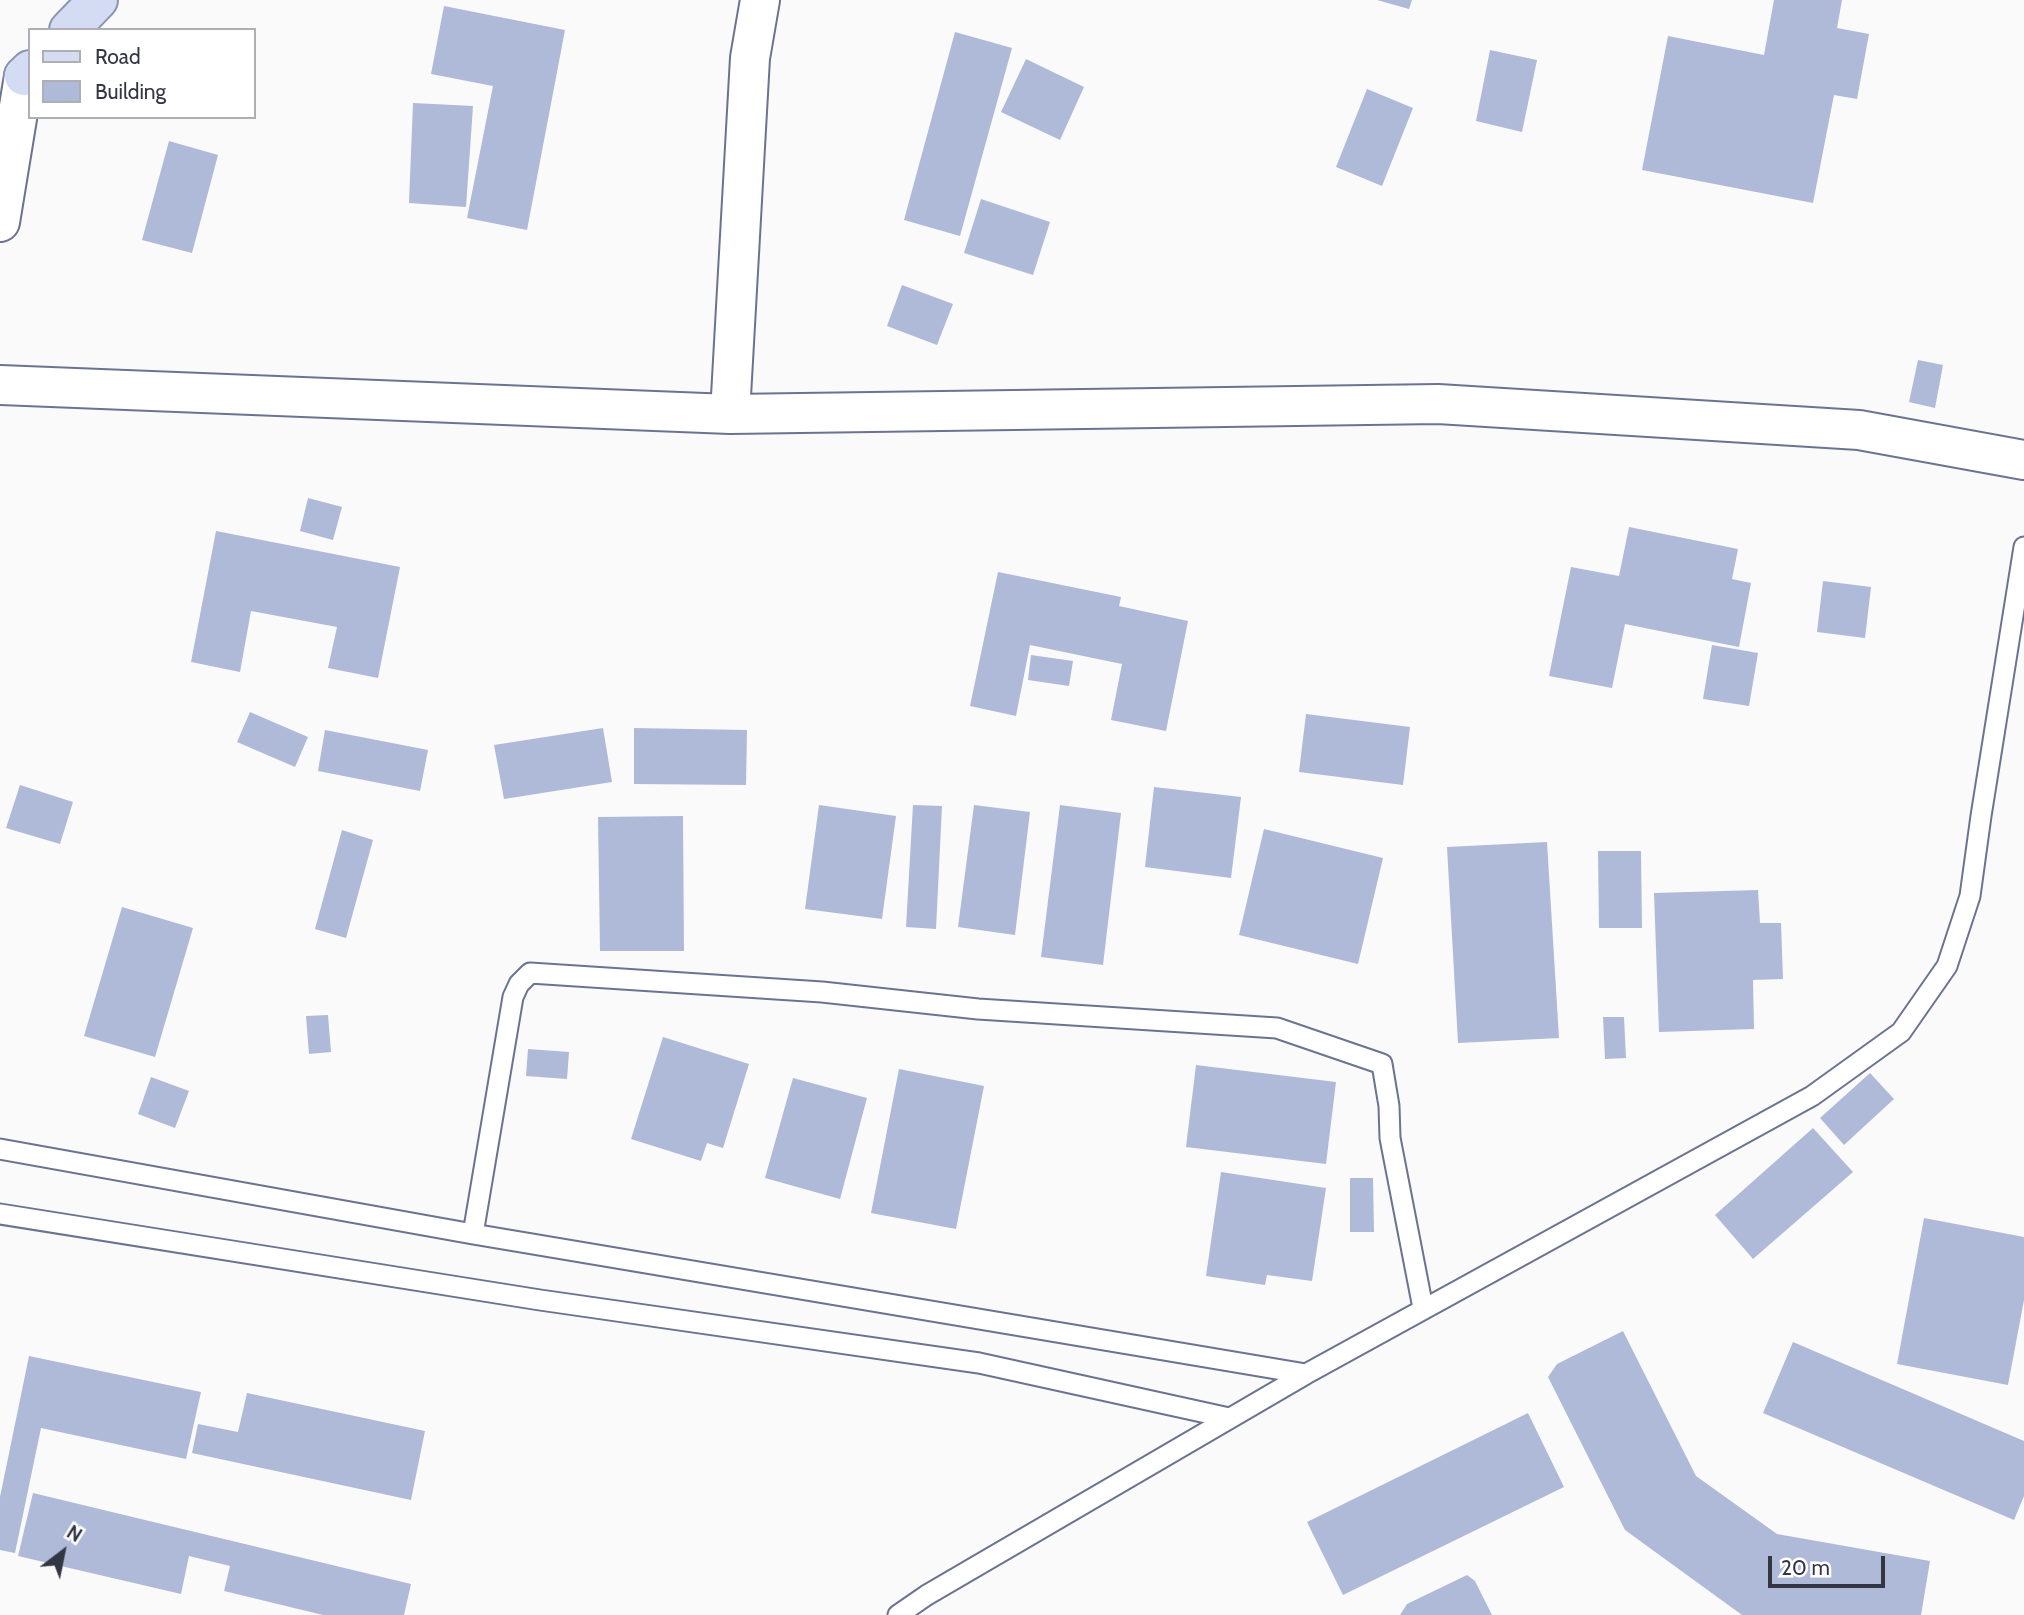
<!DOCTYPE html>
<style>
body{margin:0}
#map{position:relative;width:2024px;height:1615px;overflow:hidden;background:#fafafa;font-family:Cabin,sans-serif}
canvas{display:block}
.legend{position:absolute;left:28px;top:28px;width:228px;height:91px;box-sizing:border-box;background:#fff;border:2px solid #adafb4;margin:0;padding:9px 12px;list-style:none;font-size:21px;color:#333744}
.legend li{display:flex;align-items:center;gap:14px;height:35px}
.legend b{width:35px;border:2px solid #adafb4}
.north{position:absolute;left:28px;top:1517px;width:70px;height:70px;-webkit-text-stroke:5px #fff;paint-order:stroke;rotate:32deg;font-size:19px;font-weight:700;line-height:28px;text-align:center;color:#333744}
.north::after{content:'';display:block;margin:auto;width:24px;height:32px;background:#333744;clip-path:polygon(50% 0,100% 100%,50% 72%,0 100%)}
.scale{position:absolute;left:1768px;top:1556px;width:117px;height:32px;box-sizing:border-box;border:4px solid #333744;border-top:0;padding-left:9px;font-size:21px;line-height:24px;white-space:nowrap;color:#333744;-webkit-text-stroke:5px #fff;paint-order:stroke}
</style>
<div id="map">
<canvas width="2024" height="1615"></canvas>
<ul class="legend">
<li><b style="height:9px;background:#d4dcf4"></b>Road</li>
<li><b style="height:19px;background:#afbad9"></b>Building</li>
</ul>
<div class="north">N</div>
<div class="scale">20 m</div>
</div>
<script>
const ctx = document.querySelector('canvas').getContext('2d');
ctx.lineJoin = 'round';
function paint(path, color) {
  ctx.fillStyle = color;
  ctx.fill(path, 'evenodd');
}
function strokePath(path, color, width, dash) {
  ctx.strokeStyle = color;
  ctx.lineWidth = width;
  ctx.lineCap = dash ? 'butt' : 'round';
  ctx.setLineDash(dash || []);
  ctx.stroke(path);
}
const building = new Path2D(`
 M1377 0H1412L1409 9Z
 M1774 0H1842L1837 28 1869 34 1857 99 1834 95 1813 203 1642 170 1668 36 1764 55Z
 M444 6 565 30 527 230 467 218 493 86 431 74Z
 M955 32 1012 48 960 236 904 220Z
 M1490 50 1537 60 1522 132 1476 121Z
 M1026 59 1084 87 1060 140 1001 112Z
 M1367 89 1413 108 1382 186 1336 167Z
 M413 103 473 106 466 207 409 203Z
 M169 141 218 155 192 253 142 240Z
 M981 199 1050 222 1033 275 964 253Z
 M902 285 953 304 937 345 887 326Z
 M1918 360 1943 365 1935 408 1909 402Z
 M308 498 342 507 333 540 300 531Z
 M1629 527 1738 549 1732 579 1751 583 1739 647 1625 624 1612 688 1549 676 1571 567 1619 576Z
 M216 531 400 567 378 678 328 668 337 627 251 611 240 672 191 662Z
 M998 572 1121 597 1119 606 1188 621 1166 731 1111 720 1122 664 1030 645 1016 716 970 706Z
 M1823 581 1871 587 1865 638 1817 632Z
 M1712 645 1758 653 1749 706 1703 699Z
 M1031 655 1073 661 1069 686 1028 680Z
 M250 712 308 737 295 767 237 742Z
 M1306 714 1410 727 1403 785 1299 772Z
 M603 728 612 782 504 799 494 745Z
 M634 728 747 730 746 785 634 784Z
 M325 730 428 750 420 791 318 771Z
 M20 785 73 802 60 844 6 828Z
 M1154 787 1241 797 1231 878 1145 867Z
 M819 805 896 816 882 919 805 909Z
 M913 805 942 806 936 929 906 927Z
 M974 805 1030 812 1015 935 958 927Z
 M1060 805 1121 813 1103 965 1041 957Z
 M683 816 684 951H600L598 817Z
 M1264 829 1383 858 1358 964 1239 935Z
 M342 830 373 840 346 938 315 929Z
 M1547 842 1559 1038 1458 1043 1447 847Z
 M1598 851H1641L1642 928H1599Z
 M1758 890 1760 923H1781L1783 979 1753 980 1754 1029 1659 1032 1654 893Z
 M122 907 193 928 155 1057 84 1036Z
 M328 1015 331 1052 309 1054 306 1016Z
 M1603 1017H1624L1626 1058 1605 1059Z
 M663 1037 749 1064 723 1148 707 1143 701 1161 631 1139Z
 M528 1049 569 1052 567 1079 526 1076Z
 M1196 1065 1336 1082 1326 1164 1186 1147Z
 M899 1069 984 1086 956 1229 871 1213Z
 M1870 1073 1894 1099 1844 1145 1820 1118Z
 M151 1077 189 1091 175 1128 138 1114Z
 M793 1078 867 1098 840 1199 765 1178Z
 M1813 1128 1853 1172 1753 1259 1715 1215Z
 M1221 1172 1326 1188 1312 1281 1267 1275 1265 1285 1206 1276Z
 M1350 1178H1373L1374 1232H1350Z
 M1924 1218 2024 1237V1300L2008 1385 1897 1364Z
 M1623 1331 1696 1476 1777 1534 1930 1561 1921 1615H1742L1625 1530 1548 1377 1557 1364Z
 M1793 1342 2024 1441V1496L2014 1520 1763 1413Z
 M29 1356 201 1392 186 1459 41 1428 15 1553 0 1550V1497Z
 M247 1393 425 1431 411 1500 192 1453 198 1424 238 1432Z
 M1528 1413 1564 1487 1343 1595 1307 1522Z
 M33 1493 411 1584 404 1615H323L224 1591 230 1566 189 1556 181 1594 18 1556Z
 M1467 1575 1475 1581 1492 1615H1400L1407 1604Z`);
const service = new Path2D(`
 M0 1149 473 1234 1306 1374
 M0 1214 540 1300 979 1363 1229 1418
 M473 1234 513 997 519 984 530 973 822 992 978 1009 1277 1028 1382 1064 1389 1106 1390 1138 1423 1308
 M898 1615 927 1595 1306 1374 1812 1096 1901 1032 1947 966 1970 896 1981 816 2024 547`);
const minor = new Path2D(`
 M0 385 730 414 1438 404 1859 430 2024 460
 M730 414 750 58 760 0`);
const tertiary = new Path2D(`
 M0 222 24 76`);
const primary = new Path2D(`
 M69 30 98 0
 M24 76 30 70`);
paint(building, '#afbad9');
strokePath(service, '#6a7490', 23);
strokePath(minor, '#6a7490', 42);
strokePath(tertiary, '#6a7490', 42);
strokePath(primary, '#8993b2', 42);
strokePath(service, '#fff', 19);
strokePath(minor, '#fff', 38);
strokePath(tertiary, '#fff', 38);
strokePath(primary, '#d4dcf4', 38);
</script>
